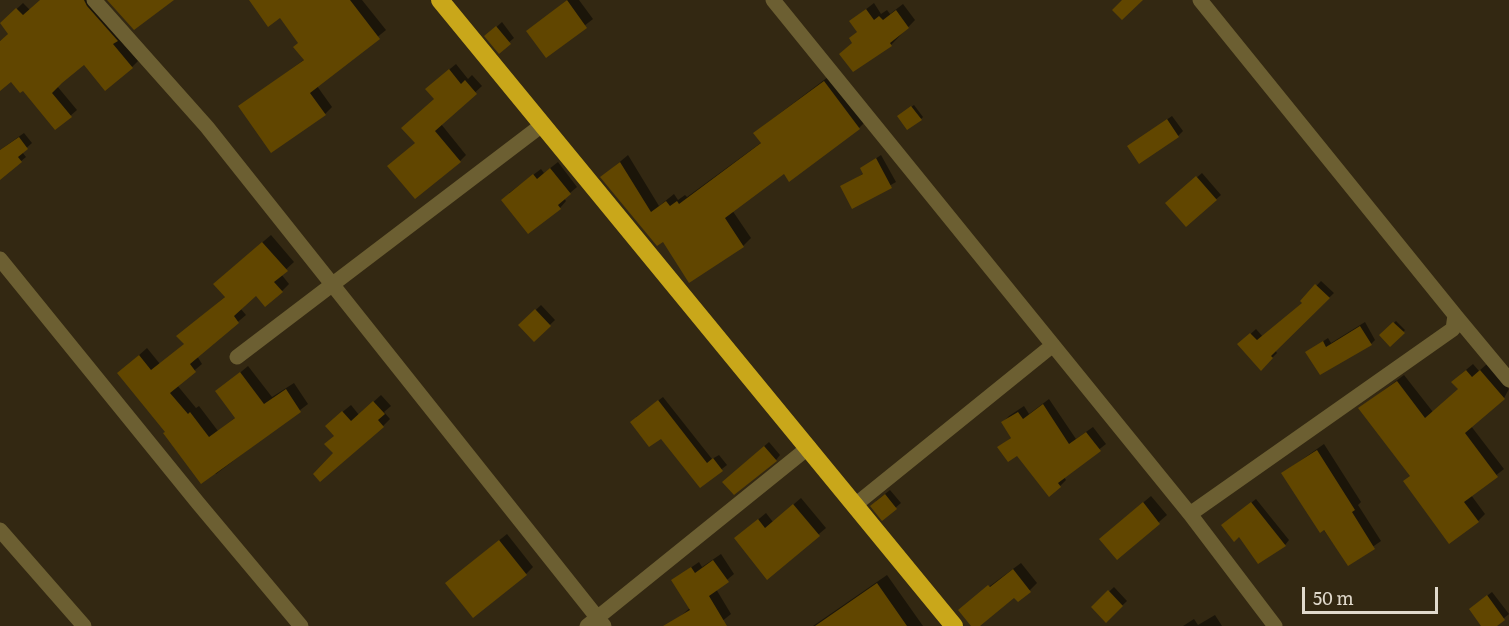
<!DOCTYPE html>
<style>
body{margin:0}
#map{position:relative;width:1509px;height:626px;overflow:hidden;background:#332812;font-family:Literata,serif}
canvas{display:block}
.scale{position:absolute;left:1302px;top:587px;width:136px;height:27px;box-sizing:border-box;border:3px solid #e0d9cc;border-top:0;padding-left:8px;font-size:18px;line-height:21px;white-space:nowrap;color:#e0d9cc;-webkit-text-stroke:4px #332812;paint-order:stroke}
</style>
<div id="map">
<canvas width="1509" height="626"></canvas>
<div class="scale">50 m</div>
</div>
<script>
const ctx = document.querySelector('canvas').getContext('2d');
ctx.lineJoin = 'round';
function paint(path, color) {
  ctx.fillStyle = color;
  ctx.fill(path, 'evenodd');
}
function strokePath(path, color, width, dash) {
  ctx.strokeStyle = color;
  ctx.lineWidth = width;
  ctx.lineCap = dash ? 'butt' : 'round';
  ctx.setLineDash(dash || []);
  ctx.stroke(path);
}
const shadow = new Path2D(`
 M41 0H92L138 61 132 67 84 63 57 86 77 110 56 128 23 89 12 80 0 89V41L10 33 1 24 23 3 30 10Z
 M251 0H362L386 30 317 86 332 107 325 114 240 106 305 59 299 42 281 16Z
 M567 0H579L593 19 546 56 528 31Z
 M874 3 881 14 887 10 890 14 903 4 915 20 891 45 854 43 858 31 851 21Z
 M502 22 514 38 499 51 491 32Z
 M456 64 468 79 472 75 482 86 441 124 466 155 460 161 417 142 436 99 433 83Z
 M832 74 867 120 859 128 784 172 732 210 751 238 743 246 663 240 602 177 628 155 659 206 674 194 678 200 685 195 687 197 762 142 755 133 763 126Z
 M914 105 923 117 921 119 901 114Z
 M1172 116 1183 131 1178 136 1129 146Z
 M24 133 32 143 22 152 26 157 0 178V150Z
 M881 155 896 182 852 207 842 187 864 173 862 168Z
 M558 162 577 187 564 198 566 201 560 208 509 193 541 169 544 173Z
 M1202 173 1221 195 1186 225 1172 199Z
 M271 235 294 262 281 274 289 284 282 291 256 294 240 308 246 315 197 356 202 364 177 385 196 408 199 406 218 431 236 417 217 392 248 366 272 397 294 383 308 404 216 474 166 432 119 373 147 348 160 364 185 344 178 336 226 296 223 276Z
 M1321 281 1334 293 1275 350 1277 353 1261 369 1244 340 1256 329 1263 337 1303 303 1302 301Z
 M541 305 555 320 534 340 520 325Z
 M1396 321 1405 330 1390 345 1381 335Z
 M1365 322 1375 340 1371 344 1307 352 1328 338 1331 343Z
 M1473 364 1479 371 1487 364 1509 389 1504 398 1471 426 1504 469 1471 495 1485 514 1478 521 1411 475 1360 408 1404 375 1433 412 1459 389 1460 375Z
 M381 395 391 406 384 412 390 419 383 426 335 454V418L351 405 359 415Z
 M663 397 712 459 719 455 727 465 700 486 661 437 636 417Z
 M1049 399 1076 439 1093 427 1106 444 1064 477 1066 480 1060 486 1017 454 999 447 1012 437 1003 422 1009 416 1024 406 1029 414Z
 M769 442 780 455 776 460 729 477Z
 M1324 444 1361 502 1358 505 1381 541 1348 564 1283 473Z
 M890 490 901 503 882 519 876 501Z
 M1151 496 1167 515 1117 558 1108 532Z
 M801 498 826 528 767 578 736 538 766 513 773 522Z
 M1256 499 1289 540 1285 545 1240 535 1223 525Z
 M507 534 533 567 526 574 455 576Z
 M721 554 734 574 716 589 731 614 716 626H679L676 620 690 608 673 580 699 562 702 567Z
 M1021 563 1037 583 1030 590 1015 595 978 626H973L967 603Z
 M887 575 923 626H813Z
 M1114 587 1127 601 1106 621 1093 607Z
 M1492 592 1509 614 1494 626H1483L1475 605Z
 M1215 615 1222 626H1183L1194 619 1198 625Z`);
const building = new Path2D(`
 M40 0H84L87 6 118 41 113 44 133 68 105 91 84 65 62 83 52 93 72 117 55 130 23 91 20 93 11 82 0 91V41L8 34 0 23 16 8 23 15Z
 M107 0H174L134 30Z
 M249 0H350L380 39 310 93 326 115 271 153 238 106 304 60 293 47 298 43 280 18 268 27Z
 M567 0 587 28 546 58 526 31Z
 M1122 0H1143L1122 20 1112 10Z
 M866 9 874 20 879 16 883 20 896 10 909 28 890 43 892 46 853 72 839 54 852 43 849 38 857 32 849 21Z
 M496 26 511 44 499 54 484 36Z
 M449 69 461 84 465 80 477 94 435 131 461 162 415 199 387 166 415 143 401 128 434 99 425 89Z
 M824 81 860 129 789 182 784 174 725 218 744 247 689 283 663 242 657 246 600 177 620 162 651 212 666 201 670 206 677 201 679 204 761 143 753 133Z
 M911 106 922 120 907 130 897 116Z
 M1167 119 1179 137 1139 164 1127 146Z
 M19 137 28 149 18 157 22 162 0 180V150Z
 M876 158 892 188 852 209 840 186 863 174 860 168Z
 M550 168 571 194 558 205 561 209 528 234 501 200 533 174 537 179Z
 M1196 176 1217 200 1186 227 1165 203Z
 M262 242 288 271 274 282 283 292 265 307 256 296 234 316 239 323 190 364 196 372 170 393 188 414 190 412 209 437 235 418 215 391 240 372 264 404 286 389 301 412 201 484 163 433 165 432 117 373 139 355 151 370 184 344 176 336 225 297 213 284Z
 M1315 284 1330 298 1271 356 1273 358 1261 371 1237 344 1250 333 1257 340 1302 303 1300 301Z
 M535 309 551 326 534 342 518 325Z
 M1393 322 1405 333 1390 347 1379 335Z
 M1360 326 1372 345 1320 375 1305 352 1323 341 1326 347Z
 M1466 370 1472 377 1480 370 1505 399 1465 433 1498 477 1464 502 1479 522 1449 544 1403 481 1410 476 1358 408 1397 381 1425 418 1458 389 1451 382Z
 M658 400 707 463 713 458 723 471 700 488 661 439 649 447 630 422Z
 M373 401 385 414 378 420 384 427 320 482 313 474 333 453 324 444 334 436 325 426 342 411 351 421Z
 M1043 404 1069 444 1086 432 1101 451 1058 483 1061 487 1049 497 1017 456 1008 462 997 447 1011 438 1001 422 1018 412 1023 419Z
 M764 446 777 461 734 495 722 482Z
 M1317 450 1355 510 1352 512 1375 549 1348 566 1324 530 1320 533 1281 473Z
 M885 494 897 509 882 521 870 506Z
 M1143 502 1160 524 1117 560 1099 539Z
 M1251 502 1286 546 1258 564 1239 537 1234 542 1221 525Z
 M793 504 820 536 767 580 734 538 758 519 765 528Z
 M499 540 527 575 473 618 445 583Z
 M713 560 729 582 709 596 727 626H663L690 610 671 580 691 567 695 573Z
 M1013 569 1031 592 1018 602 1014 598 980 626H971L958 610 988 585 990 587Z
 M877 583 907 626H815Z
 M1108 590 1123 606 1106 623 1091 607Z
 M1487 595 1505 620 1497 626H1481L1469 609Z`);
const street = new Path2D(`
 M94 0 207 127 604 626
 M773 0 1190 514 1275 626
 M0 259 198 503 301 626
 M1455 315 1509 380
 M237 357 542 125
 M855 505 1053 345
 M1190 514 1453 329 1455 315 1200 0
 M0 530 84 626
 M587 626 809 447`);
const highway = new Path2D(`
 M440 0 954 626`);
paint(shadow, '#0007');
paint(building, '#614600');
strokePath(street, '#6c5f32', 15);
strokePath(highway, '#c9a71a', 18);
</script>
